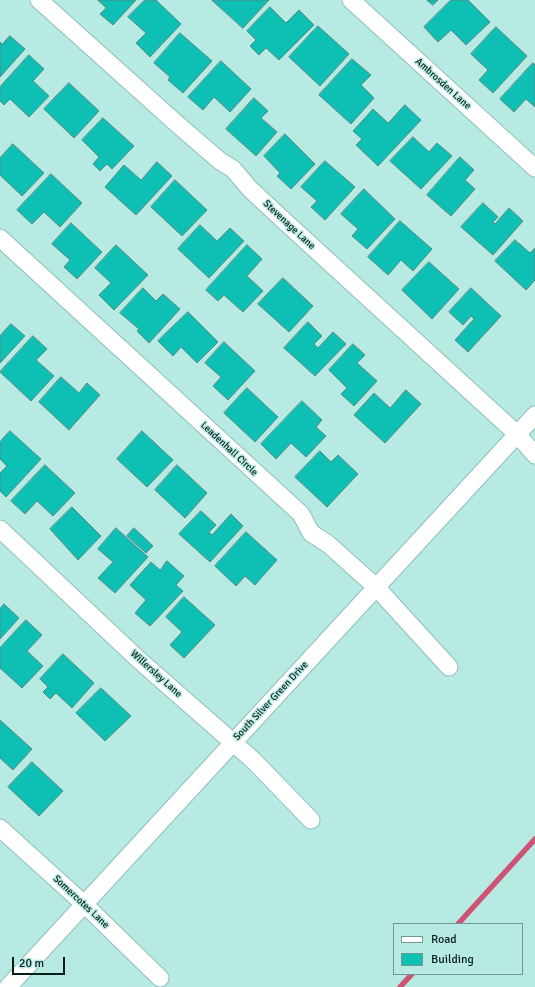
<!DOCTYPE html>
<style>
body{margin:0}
#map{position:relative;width:535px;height:987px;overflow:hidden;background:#b8eae4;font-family:Signika,sans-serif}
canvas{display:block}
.legend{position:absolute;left:393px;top:923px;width:130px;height:52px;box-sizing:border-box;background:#b8eae4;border:1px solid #729894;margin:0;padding:5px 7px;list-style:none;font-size:12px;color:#091d1b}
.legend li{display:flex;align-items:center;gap:8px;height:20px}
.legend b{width:20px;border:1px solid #729894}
.scale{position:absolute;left:12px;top:957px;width:53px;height:18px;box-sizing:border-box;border:2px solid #091d1b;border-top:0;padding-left:5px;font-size:12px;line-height:14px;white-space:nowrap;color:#091d1b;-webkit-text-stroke:3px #b8eae4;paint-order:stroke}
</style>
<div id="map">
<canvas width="535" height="987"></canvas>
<ul class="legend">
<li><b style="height:5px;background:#fff"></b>Road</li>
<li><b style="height:11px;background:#0ec0b4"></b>Building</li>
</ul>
<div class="scale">20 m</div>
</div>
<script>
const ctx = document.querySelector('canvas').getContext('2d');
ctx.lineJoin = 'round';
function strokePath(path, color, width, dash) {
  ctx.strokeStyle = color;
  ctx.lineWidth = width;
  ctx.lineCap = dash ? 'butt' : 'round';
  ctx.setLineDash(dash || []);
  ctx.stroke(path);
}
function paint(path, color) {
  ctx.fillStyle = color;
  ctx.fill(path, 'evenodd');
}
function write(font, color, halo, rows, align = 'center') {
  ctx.font = font + ' Signika,sans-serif';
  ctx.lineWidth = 3;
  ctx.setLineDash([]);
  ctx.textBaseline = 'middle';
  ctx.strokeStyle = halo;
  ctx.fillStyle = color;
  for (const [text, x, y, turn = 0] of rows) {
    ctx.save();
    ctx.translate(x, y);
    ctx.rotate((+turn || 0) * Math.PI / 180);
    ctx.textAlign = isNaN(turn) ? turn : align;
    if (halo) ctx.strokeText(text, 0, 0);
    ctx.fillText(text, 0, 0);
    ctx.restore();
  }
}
const stream = new Path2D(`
 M458 924 535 839
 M400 987 412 974`);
const building = new Path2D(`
 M98 0H136L113 25 100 14 106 8Z
 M145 0H156L181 24 150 57 136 43 146 33 128 17Z
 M212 0H269L243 28Z
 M427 0H438L433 5Z
 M451 0H468L490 22 466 45 451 30 438 42 424 27Z
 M270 7 286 23 299 10 314 25 279 60 266 48 259 55 250 46 256 40 247 31Z
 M318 26 349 54 320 86 289 57Z
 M496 27 527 56 493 93 479 80 488 70 471 54Z
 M180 33 212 61 183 93 168 80 170 77 154 63Z
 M10 36 25 49 0 77V42L2 44Z
 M29 55 44 69 33 81 49 96 29 117 10 99 4 105 0 101V87Z
 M352 59 371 75 361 85 374 98 351 124 319 95Z
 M221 61 251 89 230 112 214 97 203 110 188 97Z
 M533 63 535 65V107L526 99 514 112 500 99Z
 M69 83 99 111 74 138 44 109Z
 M254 98 268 111 261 118 277 132 256 156 226 129Z
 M405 105 421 120 378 166 356 145 362 139 353 131 373 109 388 123Z
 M103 118 134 146 112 169 107 164 100 171 93 164 99 157 82 140Z
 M285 134 315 164 291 189 277 176 280 173 264 156Z
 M413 137 429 152 437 143 452 156 421 189 390 161Z
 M13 144 44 173 22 196 0 175V158Z
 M460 157 474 170 465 180 475 189 451 216 427 195Z
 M325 161 355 187 325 220 311 207 317 201 301 187Z
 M157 162 172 176 136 215 105 187 124 165 141 180Z
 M51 174 82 203 60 227 44 212 32 224 17 210Z
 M175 180 207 210 182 236 151 207Z
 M364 189 395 219 367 249 352 236 358 229 341 214Z
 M483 203 498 217 493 222 495 224 509 208 523 221 493 255 461 227Z
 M400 221 432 249 413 271 401 260 388 275 368 257Z
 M71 223 102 252 77 279 64 267 70 260 52 244Z
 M200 225 217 241 230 228 244 241 209 278 178 249Z
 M515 240 530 253 535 248V280L526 290 495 261Z
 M116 245 148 275 114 310 99 295 111 283 95 268Z
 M247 245 262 259 247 276 263 291 243 312 224 295 218 301 206 290Z
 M429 262 459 289 432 319 402 290Z
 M283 278 313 306 289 332 258 304Z
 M143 288 156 301 163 294 180 309 149 343 137 331 139 329 120 313Z
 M471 288 501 316 468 352 455 340 474 319 471 316 463 325 449 312Z
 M188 312 218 342 197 363 181 347 173 356 158 341Z
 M308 322 322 336 314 344 318 348 333 332 346 344 315 376 284 348Z
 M11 324 25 336 0 363V336Z
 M33 336 47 349 36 360 54 376 31 401 0 372Z
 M224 342 255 371 228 400 213 386 221 377 205 363Z
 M353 344 365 355 357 363 377 381 354 406 341 394 347 388 329 370Z
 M61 377 79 393 87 383 100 395 69 430 39 402Z
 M247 388 278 417 255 442 224 413Z
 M406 390 421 404 385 443 354 415 374 393 390 408Z
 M302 401 322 420 316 427 326 436 306 457 291 443 276 459 261 444Z
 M10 431 41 459 6 497 0 491V473L7 466 0 459V442Z
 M142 431 173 460 147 487 117 459Z
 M320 451 331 462 338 455 358 474 327 507 295 477Z
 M45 465 75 493 53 516 37 501 25 514 11 501Z
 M177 465 207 493 185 518 155 490Z
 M72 507 101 536 78 560 50 529Z
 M201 511 216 525 209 532 212 535 231 514 243 526 210 562 179 534Z
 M116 528 148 557 115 593 98 578 113 562 98 549Z
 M134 528 153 546 146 553 127 536Z
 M246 532 277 560 255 585 245 576 236 586 215 566Z
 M167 561 184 576 176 585 183 591 150 626 135 613 146 600 130 585 151 562 160 570Z
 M184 597 215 625 184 658 170 645 182 632 166 617Z
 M4 604 19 618 0 639V609Z
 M26 620 42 635 27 651 43 666 22 688 0 668V648Z
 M63 654 94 683 72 708 56 693 50 699 43 692 48 687 40 679Z
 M101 688 131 716 105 741 76 713Z
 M0 720 32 749 13 770 0 758Z
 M32 762 63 791 39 816 8 787Z`);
const minor = new Path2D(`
 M39 0 176 123 220 161 233 169 250 189 280 217 517 434 535 455
 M351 0 535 168
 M0 238 301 514 311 533 328 544 376 587 449 667
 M0 529 139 660 253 760 311 820
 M0 828 84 904 160 978
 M8 987 535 415`);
const streetNames = [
 ["Ambrosden Lane",443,84,42],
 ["Stevenage Lane",289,225,43],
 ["Leadenhall Circle",229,449,43],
 ["Willersley Lane",156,674,42],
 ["South Silver Green Drive",271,701,-47],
 ["Somercotes Lane",81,902,43]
];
strokePath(stream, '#ce5374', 5.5);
paint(building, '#0ec0b4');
strokePath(building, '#598883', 1);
strokePath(minor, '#8ebfb9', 19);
strokePath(minor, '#fff', 17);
write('10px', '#091d1b', '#b8eae4', streetNames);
</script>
